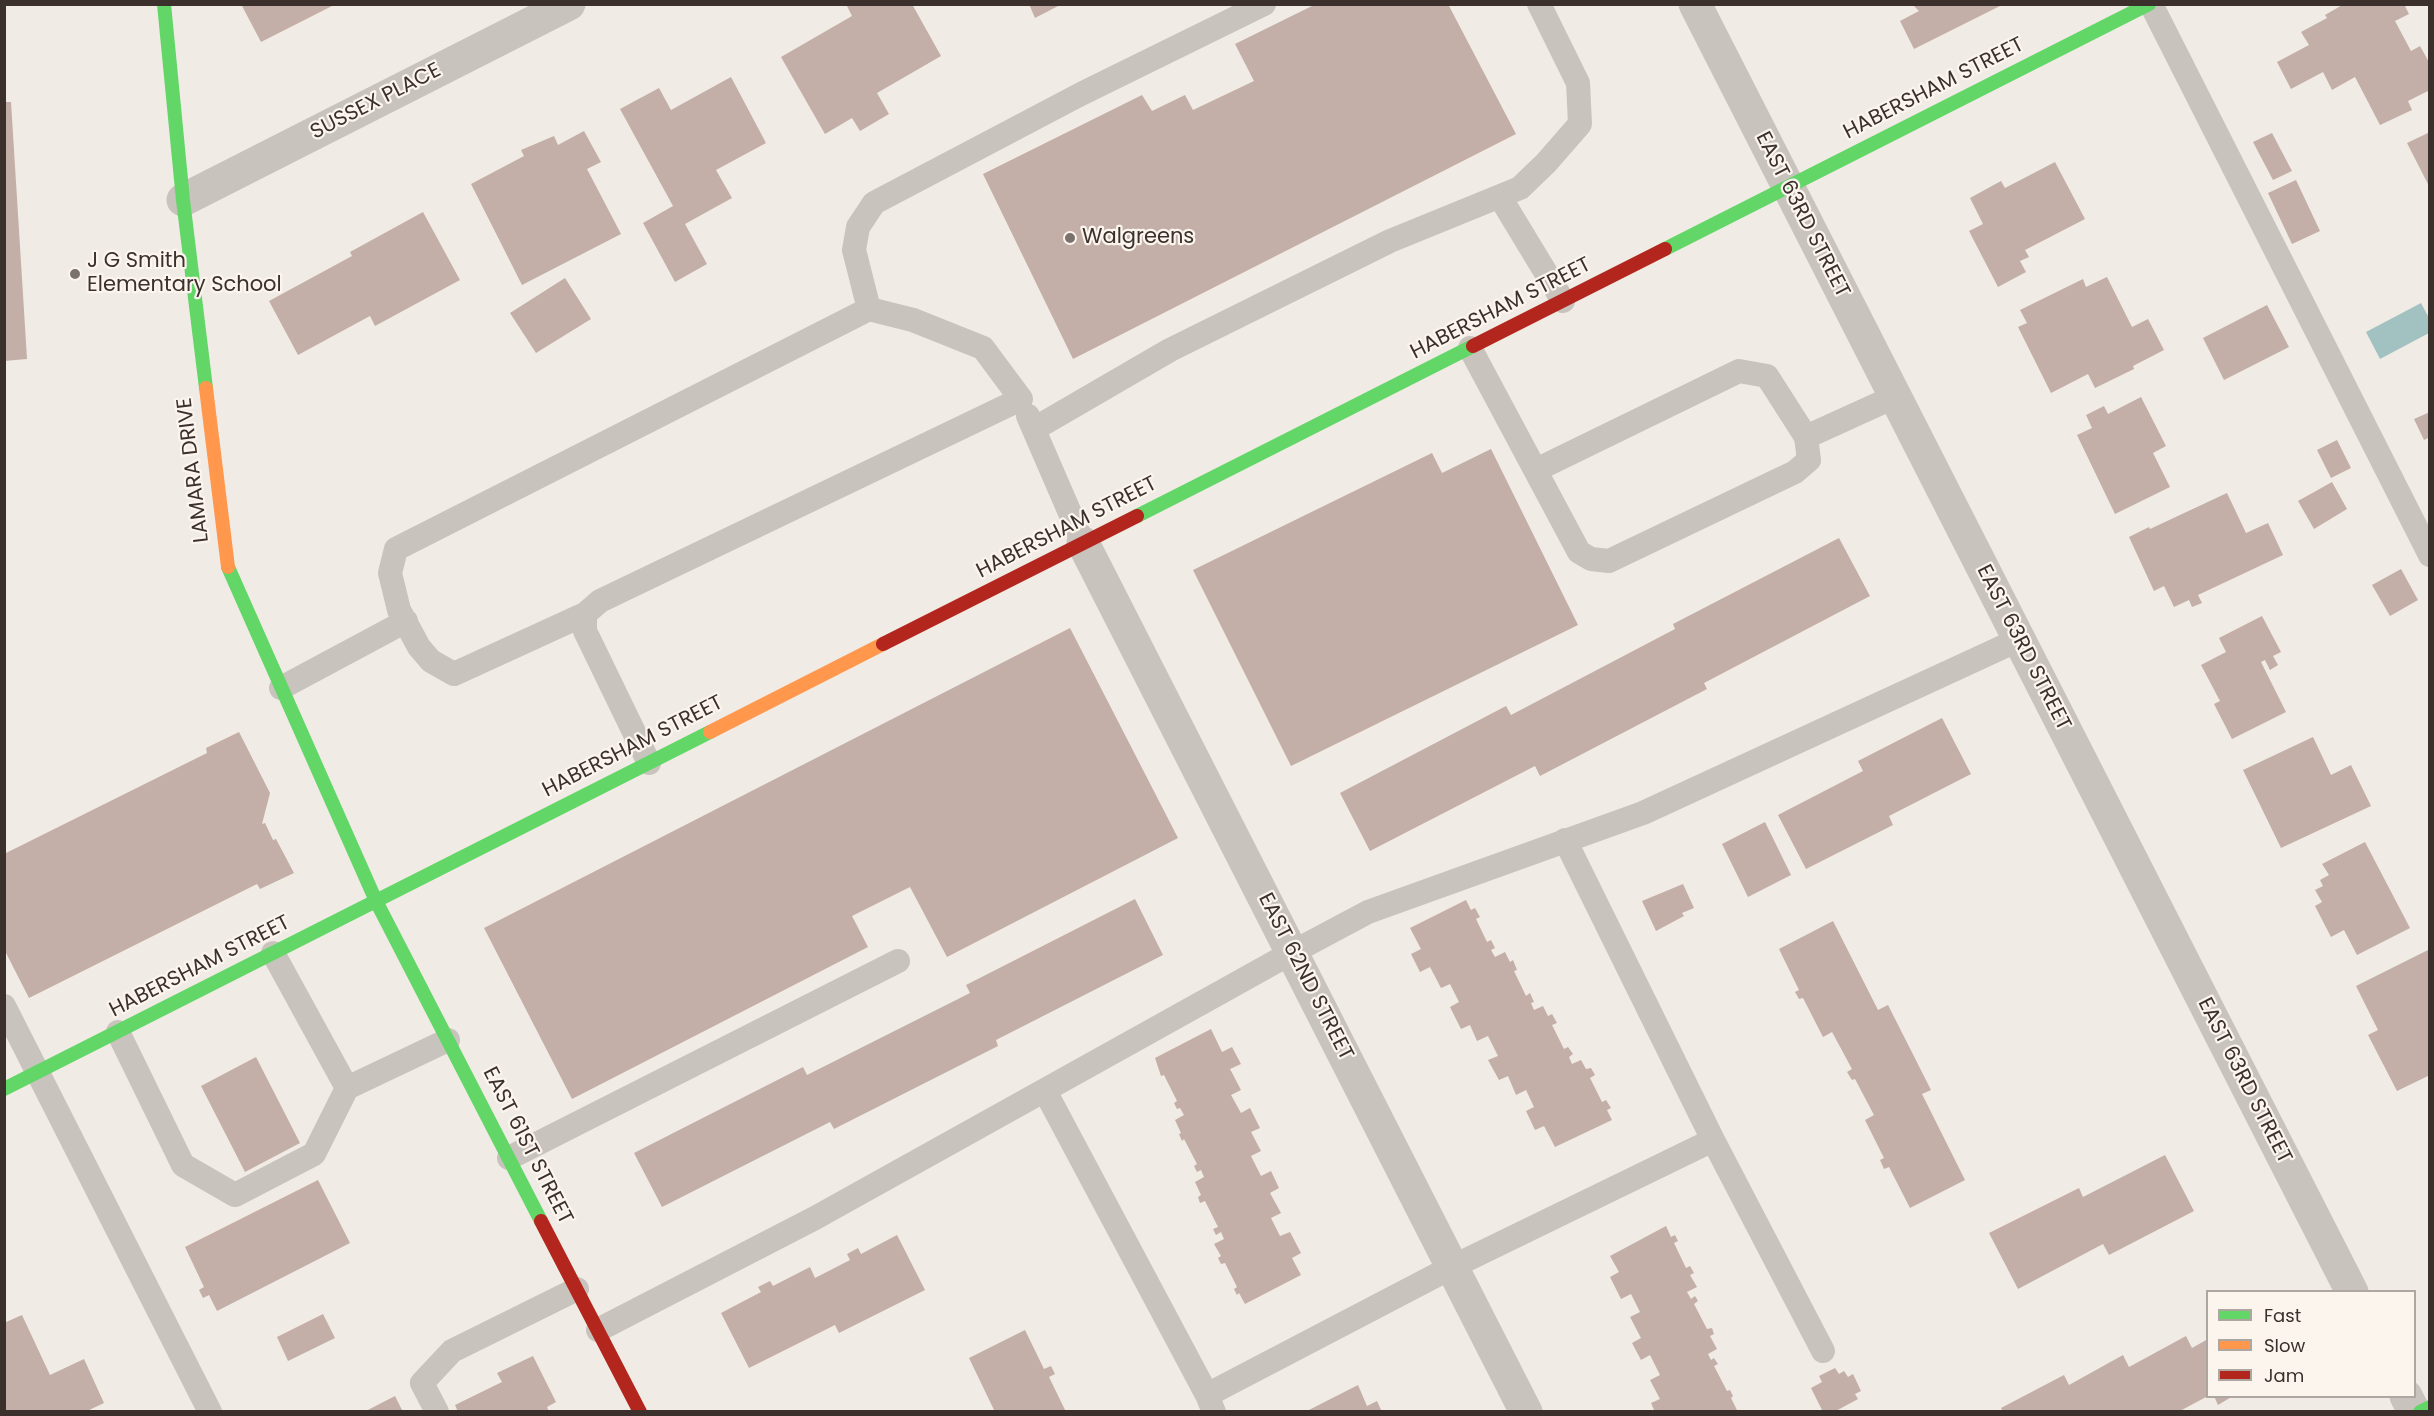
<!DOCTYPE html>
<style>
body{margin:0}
#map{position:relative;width:2434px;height:1416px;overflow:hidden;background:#f0ebe5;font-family:Poppins,sans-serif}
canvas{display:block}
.frame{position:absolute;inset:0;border:6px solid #3b302b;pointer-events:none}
.legend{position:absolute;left:2206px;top:1290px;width:210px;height:108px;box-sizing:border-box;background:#fbf5ee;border:2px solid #aea6a0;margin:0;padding:8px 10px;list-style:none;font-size:18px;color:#3b302b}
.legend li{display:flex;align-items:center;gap:12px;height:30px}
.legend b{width:30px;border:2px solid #aea6a0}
</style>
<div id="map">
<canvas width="2434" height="1416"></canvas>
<div class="frame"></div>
<ul class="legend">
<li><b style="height:8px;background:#63d668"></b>Fast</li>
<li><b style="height:8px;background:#ff974d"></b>Slow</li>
<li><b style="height:8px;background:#b3261e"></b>Jam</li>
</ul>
</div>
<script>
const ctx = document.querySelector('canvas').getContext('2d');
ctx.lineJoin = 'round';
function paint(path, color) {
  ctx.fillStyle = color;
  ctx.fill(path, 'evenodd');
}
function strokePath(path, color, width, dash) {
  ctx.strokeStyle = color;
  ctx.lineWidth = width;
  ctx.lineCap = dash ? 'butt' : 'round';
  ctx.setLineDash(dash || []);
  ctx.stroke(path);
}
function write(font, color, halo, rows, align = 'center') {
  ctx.font = font + ' Poppins,sans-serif';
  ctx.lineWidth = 4.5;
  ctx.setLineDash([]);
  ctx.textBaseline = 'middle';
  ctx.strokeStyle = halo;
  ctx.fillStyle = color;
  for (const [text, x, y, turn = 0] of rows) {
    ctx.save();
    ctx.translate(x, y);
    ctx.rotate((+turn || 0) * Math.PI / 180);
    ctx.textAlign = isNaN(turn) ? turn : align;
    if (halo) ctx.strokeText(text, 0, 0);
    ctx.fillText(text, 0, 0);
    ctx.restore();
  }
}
const water = new Path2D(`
 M2421 303 2429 318V333L2380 359 2366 332Z`);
const building = new Path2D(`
 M241 4H336L261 42Z
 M846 4H912L941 56 877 93 889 114 860 131 852 118 825 134 781 57 852 16Z
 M1029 4H1062L1035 18Z
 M1316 4H1448L1516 134 1073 359 983 174 1142 95 1152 111 1185 95 1193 110 1254 81 1235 44Z
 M1912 4H2004L1914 49 1900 21 1919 11Z
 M2344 4H2404L2409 14 2395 21 2411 51 2420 46 2430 64V90L2408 101 2412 110 2380 125 2355 77 2332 90 2323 72 2291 89 2277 62 2309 45 2301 32 2327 18 2325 15Z
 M731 77 766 143 716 170 732 198 685 224 707 264 675 282 643 223 673 206 620 109 659 88 671 110Z
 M4 102H11L27 359 4 361Z
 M584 131 601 162 587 169 621 234 522 285 471 184 524 156 521 150 554 136 558 145Z
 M2430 132V188L2407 143Z
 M2272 133 2292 171 2273 180 2253 142Z
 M2055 162 2085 219 2025 250 2029 257 2020 261 2026 272 1998 287 1969 231 1983 224 1970 198 2001 181 2005 188Z
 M2296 180 2320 231 2292 244 2268 193Z
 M423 212 460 280 375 326 370 316 298 355 269 301 352 256 350 252Z
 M2107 277 2132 327 2148 319 2164 350 2133 366 2134 369 2095 388 2088 374 2051 393 2018 327 2027 323 2020 310 2083 279 2086 287Z
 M565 278 591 319 536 353 510 313Z
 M2267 305 2289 347 2224 380 2203 338Z
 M2141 397 2166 446 2153 453 2170 487 2115 514 2077 435 2092 428 2086 415 2104 406 2108 414Z
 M2430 412V437L2424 440 2414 419Z
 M2337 440 2351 468 2331 478 2317 450Z
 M1491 449 1578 625 1291 766 1193 570 1432 453 1442 473Z
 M2332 482 2347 509 2314 529 2298 501Z
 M2227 493 2246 533 2268 523 2283 555 2198 595 2202 603 2192 607 2189 600 2174 607 2164 586 2154 591 2129 537 2149 527 2150 529Z
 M1839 538 1870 596 1704 683 1707 689 1540 776 1535 766 1370 851 1340 793 1506 706 1511 715 1675 629 1673 624Z
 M2401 569 2418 600 2390 616 2372 585Z
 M2262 616 2281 652 2273 656 2278 665 2270 670 2265 660 2261 662 2286 712 2232 739 2214 704 2220 701 2201 665 2226 652 2219 638Z
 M1070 628 1178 838 947 957 910 887 852 916 868 947 572 1099 484 928Z
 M1942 718 1971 774 1889 816 1893 825 1806 869 1778 815 1863 771 1858 761Z
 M239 732 270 793 262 824 265 823 273 840 276 839 294 873 260 889 257 884 29 998 4 949V854L207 753 206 748Z
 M2313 737 2331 775 2351 765 2371 806 2281 848 2243 770Z
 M1765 822 1791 875 1748 897 1722 844Z
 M2365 842 2410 928 2357 955 2344 930 2331 937 2315 906 2322 902 2315 890 2323 886 2320 880 2329 875 2322 864Z
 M1683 884 1694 908 1682 913 1684 916 1656 931 1642 901Z
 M1135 899 1163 955 996 1040 998 1046 834 1129 830 1122 662 1207 634 1153 803 1067 807 1075 970 993 966 985Z
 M1466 900 1471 910 1475 908 1480 917 1476 919 1487 942 1491 940 1495 948 1491 950 1495 957 1505 952 1510 962 1513 960 1517 970 1514 971 1526 996 1530 993 1534 1002 1531 1003 1534 1010 1543 1006 1548 1016 1552 1014 1557 1023 1552 1025 1564 1049 1568 1047 1573 1054 1569 1057 1572 1064 1581 1060 1586 1069 1591 1068 1595 1075 1590 1078 1602 1102 1606 1100 1611 1108 1607 1110 1612 1120 1555 1147 1544 1126 1535 1130 1526 1111 1534 1107 1526 1090 1516 1095 1508 1076 1499 1080 1488 1060 1498 1056 1488 1036 1477 1041 1470 1025 1461 1029 1450 1007 1459 1002 1450 984 1441 988 1430 967 1420 972 1411 954 1421 949 1410 928Z
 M1833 921 1878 1010 1888 1005 1931 1090 1922 1094 1965 1180 1910 1208 1889 1167 1884 1169 1880 1160 1884 1158 1865 1120 1874 1115 1855 1079 1852 1080 1847 1072 1852 1069 1832 1032 1823 1037 1803 998 1799 999 1795 992 1799 990 1779 949Z
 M2430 949V1075L2397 1091 2368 1035 2378 1030 2356 986Z
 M1211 1029 1222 1052 1232 1047 1241 1064 1230 1069 1241 1090 1231 1095 1241 1113 1250 1108 1260 1128 1251 1132 1261 1151 1251 1156 1261 1176 1271 1171 1279 1188 1270 1193 1281 1213 1271 1218 1280 1236 1290 1232 1301 1253 1292 1258 1301 1275 1245 1304 1239 1293 1237 1295 1234 1289 1237 1287 1225 1263 1221 1264 1218 1258 1221 1256 1214 1244 1224 1239 1221 1232 1216 1235 1213 1229 1218 1227 1205 1201 1200 1203 1198 1197 1201 1195 1195 1182 1204 1177 1201 1170 1197 1172 1194 1166 1197 1164 1184 1139 1182 1141 1179 1134 1181 1133 1175 1120 1184 1115 1180 1108 1177 1109 1174 1103 1177 1101 1164 1075 1161 1076 1155 1058Z
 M256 1057 300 1143 245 1172 201 1086Z
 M2165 1155 2194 1211 2109 1255 2103 1244 2018 1289 1989 1233 2079 1188 2083 1197Z
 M318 1180 350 1243 217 1311 209 1295 203 1298 199 1290 204 1287 185 1247Z
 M1666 1226 1671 1237 1675 1235 1678 1241 1674 1243 1686 1268 1690 1266 1694 1273 1690 1275 1697 1287 1687 1292 1691 1299 1695 1296 1698 1301 1694 1304 1707 1329 1712 1328 1714 1334 1710 1336 1717 1349 1708 1354 1711 1360 1714 1358 1718 1364 1714 1366 1727 1391 1730 1390 1733 1396 1731 1398 1737 1410 1735 1412H1655L1651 1403 1660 1399 1650 1380 1660 1375 1650 1355 1641 1360 1632 1343 1641 1338 1630 1317 1640 1312 1631 1294 1621 1299 1610 1277 1619 1272 1610 1256Z
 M897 1235 925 1290 839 1333 835 1325 749 1368 721 1313 761 1292 758 1287 770 1281 773 1286 810 1267 815 1278 850 1260 847 1254 858 1248 861 1254Z
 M323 1314 335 1338 288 1361 277 1337Z
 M22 1315 50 1375 84 1359 104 1403 85 1412H4V1323Z
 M1025 1330 1044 1369 1051 1366 1055 1374 1049 1377 1066 1412H995L969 1358Z
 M2186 1336 2192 1348 2208 1339V1396L2178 1412H2003L2001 1408 2064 1375 2069 1385 2123 1355 2129 1367Z
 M533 1356 556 1402 547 1407 549 1412H458L455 1405 502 1382 497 1373Z
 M1835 1368 1839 1374 1844 1371 1848 1377 1853 1374 1861 1391 1855 1394 1858 1399 1834 1412H1823L1811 1388 1822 1382 1819 1376Z
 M1358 1385 1367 1406 1377 1401 1382 1412H1305Z
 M395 1396 403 1412H364Z
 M2214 1396H2233L2218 1405Z`);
const lane = new Path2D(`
 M2151 4 2430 555
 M1500 197 1563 301
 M869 309 854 250 858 227 874 203 1081 94 1264 4
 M1470 348 1579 552 1591 559 1609 561 1795 472 1809 460 1806 437 1767 376 1739 371 1536 470
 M1028 416 1083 543
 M1034 429 1170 350 1390 241 1520 188 1546 163 1580 124 1578 83 1539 4
 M1806 437 1894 397
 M585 614 454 674 431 661 419 647 399 610 390 573 396 549 869 309 913 320 983 348 1021 399 600 601 585 614V631L649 763
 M281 688 406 621
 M1565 840 1713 1140 1823 1351
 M273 953 347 1088
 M4 1006 210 1412
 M118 1032 183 1165 235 1195 314 1154 347 1088 448 1040
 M1045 1091 1207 1395
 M509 1158 898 961
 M598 1330 815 1218 1293 952 1368 912 1643 813 2018 640
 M437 1412 422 1383 452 1351 577 1289
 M1214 1412 1207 1395 1452 1267 1713 1140`);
const street = new Path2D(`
 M1695 4 2352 1292
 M183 200 569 4
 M1083 543 1526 1412
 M2406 1396 2414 1412`);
const fast = new Path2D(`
 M164 4 183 200 206 388
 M1665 249 2149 4
 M1137 516 1473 346
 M228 567 376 901 541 1221
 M4 1089 710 732
 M2420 1412 2430 1407`);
const slow = new Path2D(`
 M206 388 228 567
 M710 732 883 644`);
const jam = new Path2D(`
 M1473 346 1665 249
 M883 644 1137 516
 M541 1221 640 1412`);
const markers = [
 [1070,238,6,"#7a716c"],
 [75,274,6,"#7a716c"]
];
const streetNames = [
 ["HABERSHAM STREET",1934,89,-27],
 ["SUSSEX PLACE",376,102,-27],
 ["EAST 63RD STREET",1802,215,63],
 ["HABERSHAM STREET",1501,309,-27],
 ["LAMARA DRIVE",194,470,-97],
 ["HABERSHAM STREET",1067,528,-27],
 ["EAST 63RD STREET",2023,648,63],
 ["HABERSHAM STREET",633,747,-27],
 ["HABERSHAM STREET",200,967,-27],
 ["EAST 62ND STREET",1305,977,63],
 ["EAST 63RD STREET",2244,1081,63],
 ["EAST 61ST STREET",527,1146,63]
];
const poiNames = [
 ["Walgreens",1082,238],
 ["J G Smith",87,262],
 ["Elementary School",87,286]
];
paint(water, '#a1c2c1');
paint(building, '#c3afa7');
strokePath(lane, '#c9c3be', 24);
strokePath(street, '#c9c3be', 33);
strokePath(fast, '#63d668', 14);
strokePath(slow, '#ff974d', 14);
strokePath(jam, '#b3261e', 14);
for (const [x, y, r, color] of markers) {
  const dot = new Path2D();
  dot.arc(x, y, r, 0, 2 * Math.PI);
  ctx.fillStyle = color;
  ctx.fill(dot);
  strokePath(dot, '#fbf5ee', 2);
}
write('21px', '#3b302b', '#fbf5ee', streetNames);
write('21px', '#3b302b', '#fbf5ee', poiNames, 'left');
</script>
